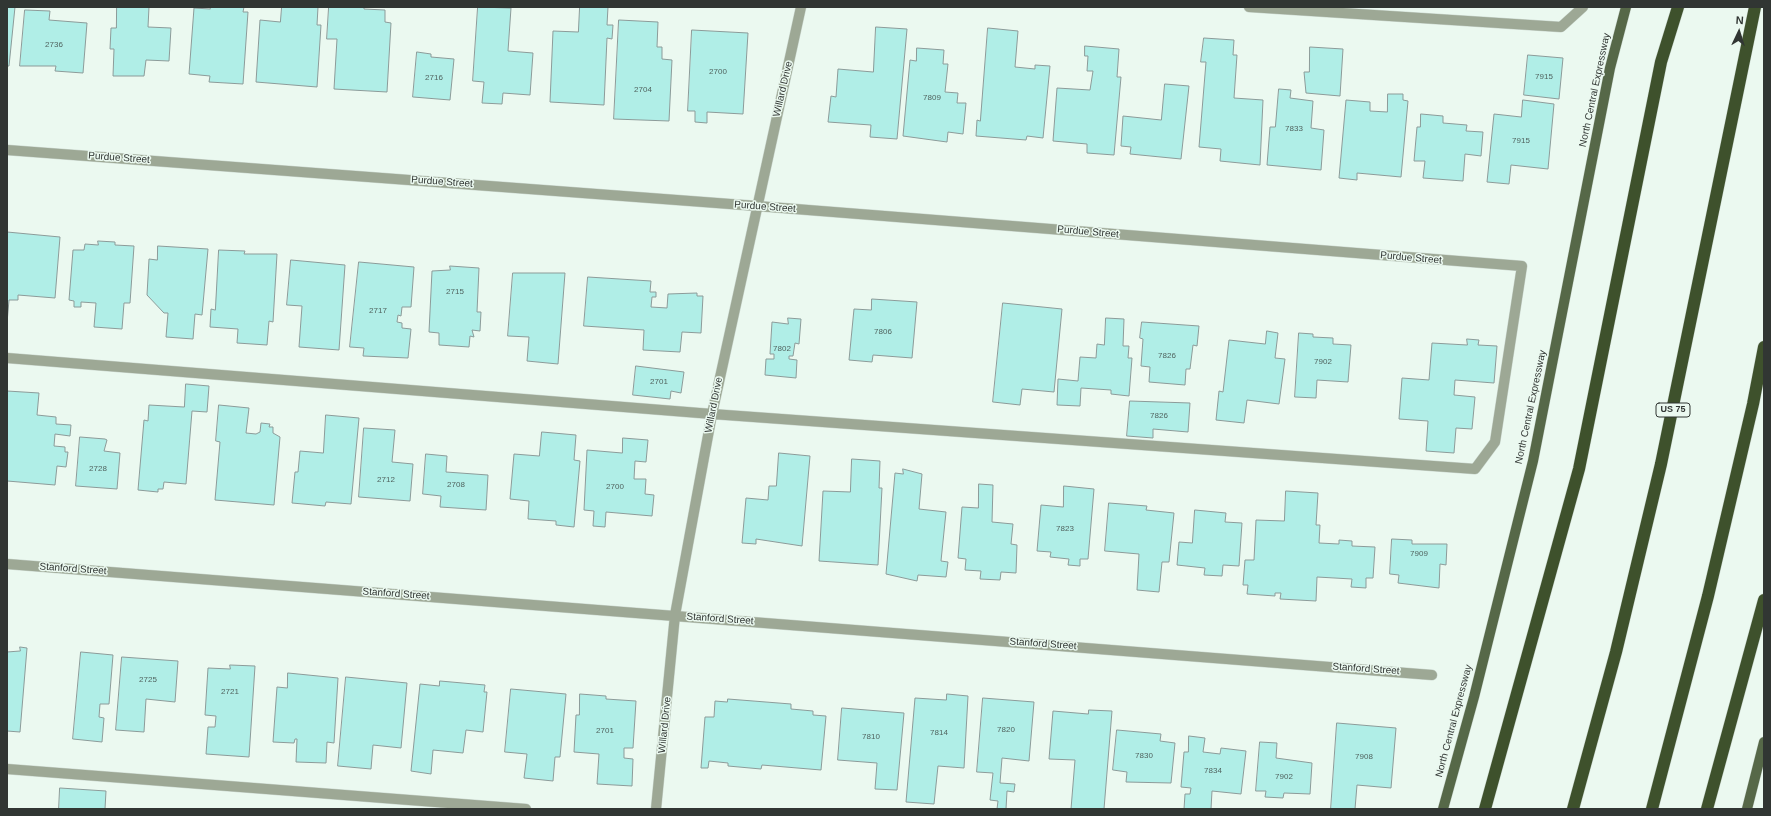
<!DOCTYPE html>
<style>
body{margin:0}
#map{position:relative;width:1771px;height:816px;overflow:hidden;background:#ebf9f0;font-family:Arial,sans-serif}
canvas{display:block}
.frame{position:absolute;inset:0;border:8px solid #313633;pointer-events:none}
.north{position:absolute;left:1719px;top:12px;width:40px;height:40px;-webkit-text-stroke:3px #ebf9f0;paint-order:stroke;rotate:4deg;font-size:11px;font-weight:700;line-height:16px;text-align:center;color:#313633}
.north::after{content:'';display:block;margin:auto;width:14px;height:18px;background:#313633;clip-path:polygon(50% 0,100% 100%,50% 72%,0 100%)}
</style>
<div id="map">
<canvas width="1771" height="816"></canvas>
<div class="frame"></div>
<div class="north">N</div>
</div>
<script>
const ctx = document.querySelector('canvas').getContext('2d');
ctx.lineJoin = 'round';
function paint(path, color) {
  ctx.fillStyle = color;
  ctx.fill(path, 'evenodd');
}
function strokePath(path, color, width, dash) {
  ctx.strokeStyle = color;
  ctx.lineWidth = width;
  ctx.lineCap = dash ? 'butt' : 'round';
  ctx.setLineDash(dash || []);
  ctx.stroke(path);
}
function write(font, color, halo, rows, align = 'center') {
  ctx.font = font + ' Arial,sans-serif';
  ctx.lineWidth = 3;
  ctx.setLineDash([]);
  ctx.textBaseline = 'middle';
  ctx.strokeStyle = halo;
  ctx.fillStyle = color;
  for (const [text, x, y, turn = 0] of rows) {
    ctx.save();
    ctx.translate(x, y);
    ctx.rotate((+turn || 0) * Math.PI / 180);
    ctx.textAlign = isNaN(turn) ? turn : align;
    if (halo) ctx.strokeText(text, 0, 0);
    ctx.fillText(text, 0, 0);
    ctx.restore();
  }
}
const building = new Path2D(`
 M7 7H15L9 66H7Z
 M117 7H149L148 27 171 28 169 61 146 60 144 76H113L114 49H110L111 28H116Z
 M210 7H244L243 12H248L243 84 209 82 210 76 189 74 194 8 210 9Z
 M282 7H318L317 25H321L317 87 256 82 260 20 280 22Z
 M329 7H364V9L385 10V22L391 23 387 92 334 89 337 39H327Z
 M478 7 511 8 508 51 533 53 530 95 503 93 502 104 482 103 484 82 473 81Z
 M580 7H608L607 25H613L612 39 607 38 604 105 550 102 553 31 578 32Z
 M25 10 50 11 49 20 87 23 83 73 55 71 56 66H20Z
 M619 20 658 22 657 47H662V59L672 60 669 121 614 119Z
 M876 27 907 29 897 139 870 137 871 125 828 122 831 96 836 97 838 69 873 72Z
 M988 28 1018 31 1015 67 1035 69V65L1050 66 1043 138 1027 136 1026 140 976 136 977 120 980 121Z
 M692 30 748 33 743 114 707 112V123L695 122V111H688Z
 M1204 38 1234 40 1233 55H1237L1234 98 1263 100 1260 165 1220 161 1221 149 1199 147 1206 62H1201Z
 M1085 46 1119 49 1117 77H1121L1114 155 1087 153V144L1053 141 1057 88 1090 90 1093 71H1087L1088 56H1085Z
 M1310 47 1343 49 1340 96 1306 93 1304 72H1309Z
 M917 48 944 50 943 64H948L945 92 958 93 957 103H966L963 134 948 132 947 142 903 136 910 60 916 61Z
 M417 52 431 54V57L454 59 450 100 413 97Z
 M1528 55 1563 58 1559 99 1524 95Z
 M1165 84 1189 86 1181 159 1130 154 1131 147 1121 146 1123 116 1161 120Z
 M1279 89 1291 90 1290 98 1313 101 1311 128 1324 130 1321 170 1267 165 1270 127H1275Z
 M1388 94H1403V100L1408 101 1401 177 1357 173V180L1339 178 1346 100 1370 102V111L1387 112Z
 M1523 100 1554 104 1548 169 1511 165 1509 184 1487 182 1494 114 1521 117Z
 M1421 114 1443 116V123L1467 125 1466 131 1483 132 1481 156 1465 154 1463 181 1423 178 1425 161H1414L1417 127H1420Z
 M7 232 60 237 55 298 18 295V300H9L7 323Z
 M98 241 115 242V245L134 246 130 303H124L122 329 94 327 96 303 81 302V307H74V301L69 300 73 250H84L85 244 98 245Z
 M158 246 208 249 202 315 195 314 193 339 166 337 168 313H164L147 295 149 259 157 260Z
 M219 250 245 251 244 254H277L273 322 269 321 267 345 237 343 238 329 210 327 211 309 215 310Z
 M291 260 345 265 339 350 299 347 302 306 287 305Z
 M359 262 414 267 411 307H402L401 316 398 315 397 322 402 323V328L411 329 408 358 363 356 364 348 350 347Z
 M450 266 479 268 477 312H481L480 331 472 330 474 337 470 336 469 347 439 345V333L429 332 432 271 450 270Z
 M513 273H565L558 364 527 361 529 337 508 336Z
 M588 277 651 281 650 292H656V297H652L651 307 667 308 668 294 697 293V296H703L701 333 682 332 680 352 643 350 644 330 584 326Z
 M872 299 917 302 912 358 873 355 872 362 849 360 854 309 871 310Z
 M1003 303 1062 309 1054 392 1022 389 1020 405 993 402Z
 M788 318 801 319 799 344 795 343 793 356H789V359L797 360 796 378 765 375 766 359H774V354H770L772 322 788 324Z
 M1106 318 1124 319 1123 346H1129L1128 358H1132L1129 396 1111 394V390L1081 388 1080 406 1057 405 1058 379 1078 381 1080 357 1096 358 1097 344 1104 345Z
 M1142 322 1199 326 1197 346 1193 345 1190 369H1186L1185 385 1149 382 1150 367 1141 366 1143 339 1140 338Z
 M1267 331 1278 333 1275 358 1285 359 1279 404 1247 400 1244 423 1216 420 1219 391 1223 392 1229 340 1265 344Z
 M1299 333 1313 334V337L1333 338V344L1351 345 1348 382 1317 380 1316 398 1295 397Z
 M1467 339 1479 340 1478 345 1497 346 1494 383 1455 380 1454 395 1475 397 1472 429 1456 428 1454 453 1426 451 1428 421 1399 419 1402 378 1429 380 1432 343 1467 345Z
 M636 366 684 372 681 393 671 391 670 399 633 395Z
 M186 384 209 386 207 412 192 411 186 484 164 482 163 489H158V492L138 490 144 420 148 421 149 405 184 407Z
 M7 391 39 393 37 415 56 417V424L71 425 70 436 55 434 54 446 65 447V452H68L66 467 57 466 55 485 7 481Z
 M1130 401 1190 403 1188 432 1153 429V438L1127 436Z
 M219 405 249 408 246 433 256 434 260 432 261 423 270 424 269 427H273V433L280 437 274 505 215 500 220 442 216 441Z
 M326 415 359 418 351 504 326 502 325 506 292 503 295 472H298L300 451 323 453Z
 M364 428 395 430 392 462 413 464 410 501 359 497Z
 M542 432 576 435 574 460 580 461 574 527 556 525V521L528 519 529 501 510 499 514 454 539 456Z
 M80 437 105 439 107 440 104 451 120 453 117 489 76 486Z
 M623 438 648 440 646 462 635 461 634 479H646L645 494 654 495 652 516 606 512 605 527 593 526 594 511 584 510 587 450 622 453Z
 M779 453 810 456 802 546 756 539V544L742 543 746 498 768 500 769 486H776Z
 M426 454 447 456 446 472 488 475 486 510 440 507 441 496 423 494Z
 M852 459 880 461 879 488H882L878 565 819 561 823 491 850 492Z
 M903 469 922 474 919 509 946 512 941 561 948 562 946 577 918 575 917 581 886 574 895 473 903 474Z
 M979 484 993 485 992 522 1013 524 1011 544 1017 545 1016 573 1001 572 1000 580 980 579 981 571 965 570 966 559 958 558 962 507 978 508Z
 M1064 486 1094 489 1088 559H1080V566L1068 565 1069 559 1050 557 1051 552 1037 551 1041 505 1063 507Z
 M1286 491 1318 493 1316 525H1320L1319 543 1339 544V540L1352 541V546L1375 547 1373 578H1366V588L1351 587 1352 579 1317 577 1316 601 1280 599 1281 593H1275V596L1247 594 1248 585H1243L1245 560H1254L1256 520 1284 521Z
 M1109 503 1147 506 1146 510 1174 513 1169 562H1162L1159 592 1137 590 1139 554 1105 551Z
 M1195 510 1226 513 1225 522 1242 523 1239 566 1223 565 1222 576 1204 575 1205 568 1177 565 1179 542 1192 543Z
 M1392 539 1412 540V544H1447L1446 565 1440 564 1439 588 1398 583 1399 575 1390 574Z
 M20 647 27 648 20 732 7 731V652L20 651Z
 M81 652 113 655 109 704H100L99 717 104 718 102 742 73 739Z
 M122 657 178 661 175 702 146 699 144 732 116 730Z
 M230 665 255 666 249 757 206 754 208 727H215L216 716 205 715 208 668 230 669Z
 M288 673 338 678 334 743 327 742 326 763 296 762 297 739H295L294 743 273 742 277 687 287 688Z
 M346 677 407 683 401 748 373 745 371 769 338 766Z
 M440 681 485 685 484 692H487L483 732 466 730 463 753 433 750 431 774 411 771 420 684 439 686Z
 M511 689 566 694 560 757H555L553 781 524 778 527 754 505 752Z
 M580 694 606 696V699L636 701 633 748H624V758L633 759 632 786 597 784 599 754 574 752 576 715H579Z
 M947 694 968 696 964 768 938 766 934 804 906 802 915 698 946 700Z
 M983 698 1034 702 1029 761 1002 758 1000 783 1015 784 1014 792 1007 791 1006 809H997L998 801 990 800 993 773 977 772Z
 M728 699 791 704V709L813 711V715L826 716 821 770 762 765 761 769 728 766V763L709 761 708 768H701L705 717H714L715 701 727 702Z
 M842 708 904 713 897 790 875 789 877 763 838 760Z
 M1089 710 1112 711 1104 809H1071L1075 760 1049 759 1053 711 1088 714Z
 M1337 723 1396 728 1391 788 1357 785 1355 809H1331Z
 M1117 730 1161 734 1160 741 1175 743 1171 783 1126 782 1127 772 1113 770Z
 M1189 736 1205 738 1203 752 1220 754 1221 748 1246 751 1241 794 1212 791 1211 809H1184L1185 794H1190L1191 788 1181 787 1184 752H1188Z
 M1260 742 1277 743 1276 758 1312 763 1310 794 1284 793 1283 798 1265 797 1266 791H1256Z
 M60 788 106 791 105 809H59Z`);
const minor = new Path2D(`
 M1249 7 1561 27 1583 7
 M7 150 757 206 1522 266 1495 442 1475 469 712 414 7 358
 M7 564 1432 675
 M7 769 526 809
 M656 809 675 615 712 414 801 7`);
const major = new Path2D(`
 M1443 809 1474 697 1533 461 1610 68 1626 7
 M1747 809 1764 742`);
const highway = new Path2D(`
 M1485 809 1579 469 1661 62 1678 7
 M1573 809 1616 652 1661 464 1755 7
 M1652 809 1708 596 1753 404 1764 347
 M1707 809 1764 600`);
const numberNames = [
 ["2736",54,45],
 ["2700",718,72],
 ["7915",1544,77],
 ["2716",434,78],
 ["2704",643,90],
 ["7809",932,98],
 ["7833",1294,129],
 ["7915",1521,141],
 ["2715",455,292],
 ["2717",378,311],
 ["7806",883,332],
 ["7802",782,349],
 ["7826",1167,356],
 ["7902",1323,362],
 ["2701",659,382],
 ["7826",1159,416],
 ["2728",98,469],
 ["2712",386,480],
 ["2708",456,485],
 ["2700",615,487],
 ["7823",1065,529],
 ["7909",1419,554],
 ["2725",148,680],
 ["2721",230,692],
 ["7820",1006,730],
 ["2701",605,731],
 ["7814",939,733],
 ["7810",871,737],
 ["7830",1144,756],
 ["7908",1364,757],
 ["7834",1213,771],
 ["7902",1284,777]
];
const shields = [
 [1673,410,34]
];
const shieldNames = [
 ["US 75",1673,410]
];
const streetNames = [
 ["Willard Drive",783,89,-77],
 ["North Central Expressway",1595,90,-78],
 ["Purdue Street",119,158,4],
 ["Purdue Street",442,182,4],
 ["Purdue Street",765,207,4],
 ["Purdue Street",1088,232,5],
 ["Purdue Street",1411,258,5],
 ["Willard Drive",714,405,-79],
 ["North Central Expressway",1531,407,-78],
 ["Stanford Street",73,569,4],
 ["Stanford Street",396,594,4],
 ["Stanford Street",720,619,4],
 ["Stanford Street",1043,644,4],
 ["Stanford Street",1366,669,4],
 ["North Central Expressway",1454,721,-75],
 ["Willard Drive",665,725,-84]
];
paint(building, '#b0eee7');
strokePath(building, '#8c9b99', 1);
strokePath(minor, '#cad6ce', 11);
strokePath(major, '#cad6ce', 11);
strokePath(highway, '#cad6ce', 13);
strokePath(minor, '#9da895', 10);
strokePath(major, '#566848', 10);
strokePath(highway, '#3e512c', 12);
write('8px', '#516460', null, numberNames);
for (const [x, y, w] of shields) {
  const box = new Path2D();
  box.roundRect(x - w / 2, y - 7, w, 14, 3);
  ctx.fillStyle = '#ebf9f0';
  ctx.fill(box);
  strokePath(box, '#313633', 1);
}
write('bold 9px', '#313633', null, shieldNames);
write('10px', '#313633', '#ebf9f0', streetNames);
</script>
